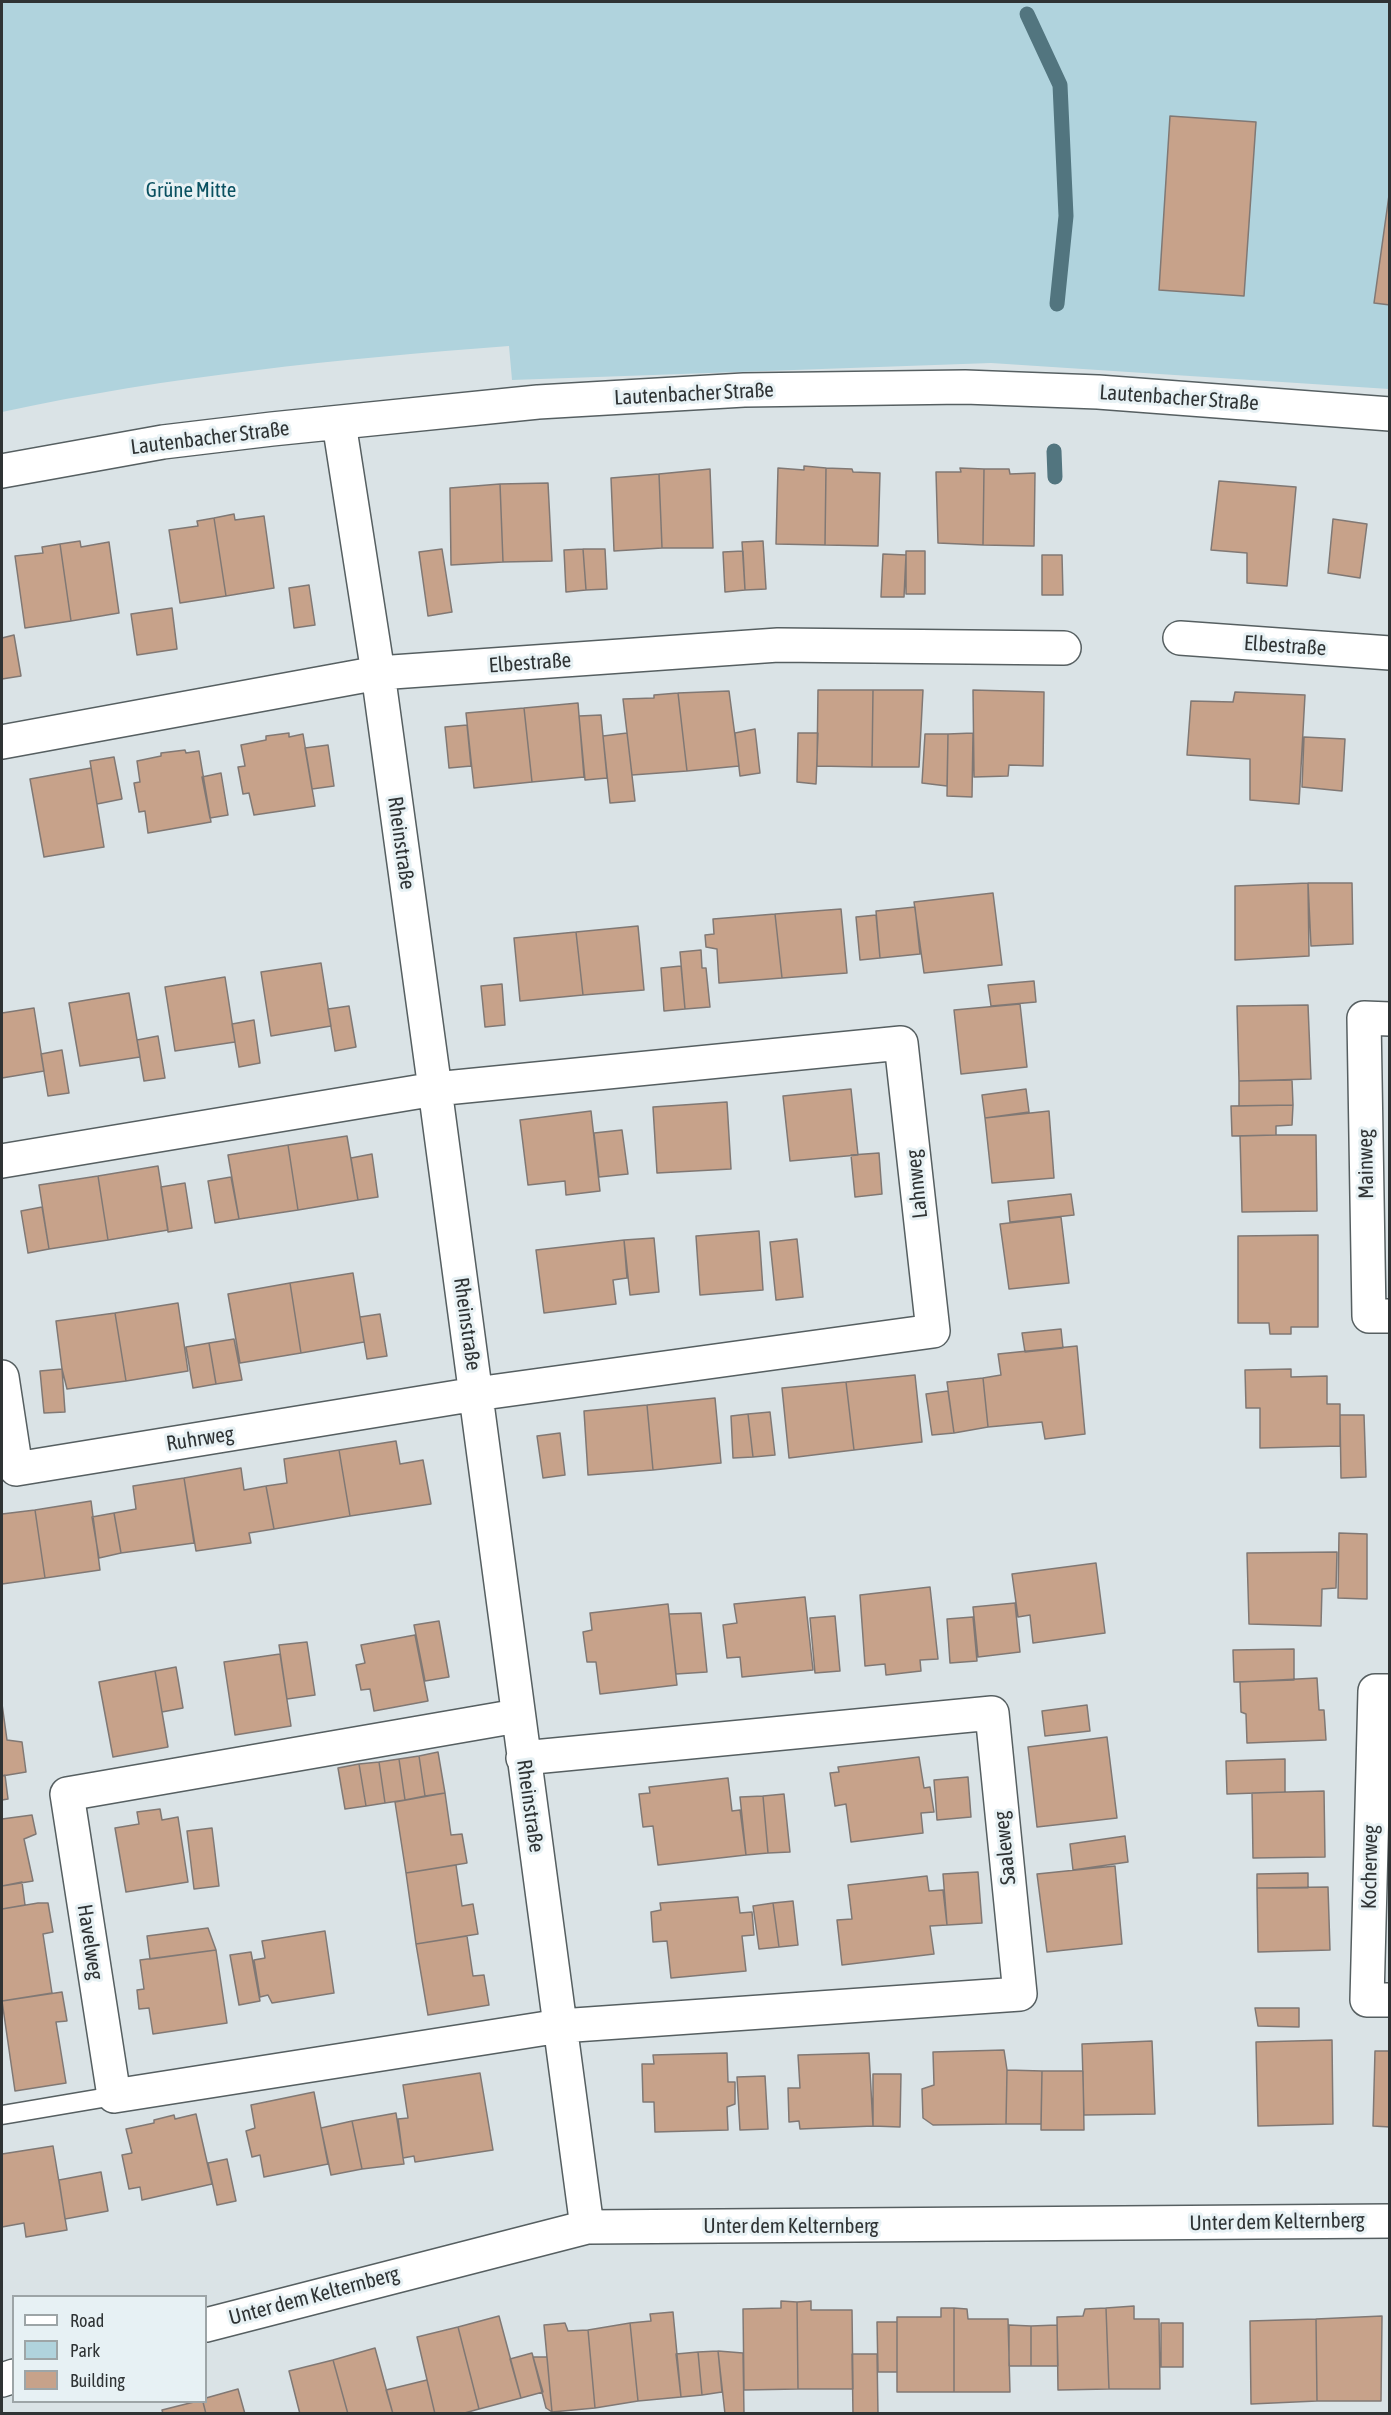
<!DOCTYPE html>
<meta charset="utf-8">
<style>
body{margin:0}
#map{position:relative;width:1391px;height:2415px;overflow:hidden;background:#dae3e6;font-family:"Asap Condensed",sans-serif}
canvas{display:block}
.frame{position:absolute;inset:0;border:3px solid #2f3334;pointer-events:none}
.legend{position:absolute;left:12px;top:2295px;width:195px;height:108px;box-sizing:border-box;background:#e7f1f4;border:2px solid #9da5a7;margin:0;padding:8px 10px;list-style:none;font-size:18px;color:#2f3334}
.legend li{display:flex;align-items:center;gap:12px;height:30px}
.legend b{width:30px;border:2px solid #9da5a7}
</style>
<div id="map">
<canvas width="1391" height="2415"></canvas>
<div class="frame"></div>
<ul class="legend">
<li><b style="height:8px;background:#fff"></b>Road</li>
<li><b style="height:16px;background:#b0d3dd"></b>Park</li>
<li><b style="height:16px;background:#c7a28a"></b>Building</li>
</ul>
</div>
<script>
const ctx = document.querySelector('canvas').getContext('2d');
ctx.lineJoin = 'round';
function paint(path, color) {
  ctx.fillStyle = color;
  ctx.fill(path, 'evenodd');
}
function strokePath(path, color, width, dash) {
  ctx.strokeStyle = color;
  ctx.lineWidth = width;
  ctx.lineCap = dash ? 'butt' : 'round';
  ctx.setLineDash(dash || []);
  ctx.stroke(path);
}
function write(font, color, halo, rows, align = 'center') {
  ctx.font = font + ' "Asap Condensed",sans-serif';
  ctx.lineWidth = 6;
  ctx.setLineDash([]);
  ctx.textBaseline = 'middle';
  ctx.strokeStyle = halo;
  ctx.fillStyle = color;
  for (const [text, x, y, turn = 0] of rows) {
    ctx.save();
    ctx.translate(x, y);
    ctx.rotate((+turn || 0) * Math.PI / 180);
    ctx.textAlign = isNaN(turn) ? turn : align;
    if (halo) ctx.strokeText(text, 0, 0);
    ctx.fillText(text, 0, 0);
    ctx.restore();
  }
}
const green = new Path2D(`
 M2 2H1389V389L991 363 512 380 509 346C339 359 168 376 2 412Z`);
const stream = new Path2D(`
 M1027 14 1060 85 1066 216 1057 304
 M1054 451 1055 477`);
const building = new Path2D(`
 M1170 116 1256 122 1244 296 1159 290Z
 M1390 188V305L1374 303Z
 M804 466 826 468 825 545 776 544 778 468 804 470Z
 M826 468 852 469 853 472 880 473 878 546 825 545Z
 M960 468 984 469 983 545 938 543 936 472H961Z
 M710 469 713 548H662L659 474Z
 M984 469H1009L1010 474 1035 473 1034 546 983 545Z
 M659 474 662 548 614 551 611 478Z
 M1219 481 1296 487 1287 586 1247 583V553L1211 550Z
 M548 483 552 561 503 562 500 484Z
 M500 484 503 562 451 565 450 488Z
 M234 514 235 520 264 516 274 588 226 596 214 518Z
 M214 518 226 596 180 603 169 530 198 526 197 521Z
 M1333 519 1367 524 1360 578 1328 573Z
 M80 541 81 547 109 542 119 613 71 621 60 544Z
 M763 541 766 589 745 590 742 542Z
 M60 544 71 621 25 628 15 556 43 553 42 547Z
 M442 549 452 612 428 616 419 552Z
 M583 549 586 590 566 592 564 550Z
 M583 549H605L607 589 586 590Z
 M743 551 745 590 725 592 723 552Z
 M906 551H925V594H906Z
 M883 554 906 555 904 597H881Z
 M1042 555H1062L1063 595H1042Z
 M309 585 315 625 294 628 289 588Z
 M172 608 177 649 137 655 131 614Z
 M14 635 21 676 2 679V638Z
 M818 690H873L872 767 817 766Z
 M873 690H923L919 767H872Z
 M973 690 1044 692 1043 766 1009 765 1008 776 974 777Z
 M729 691 739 766 687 771 678 693Z
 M1235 692 1305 695 1299 804 1250 800V759L1187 755 1191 701 1233 702Z
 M678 693 687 771 632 775 623 699 654 698V695Z
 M578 703 584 777 532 782 524 708Z
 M524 708 532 782 474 788 466 713Z
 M601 715 607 778 585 780 579 716Z
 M467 725 471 766 449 768 445 727Z
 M755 729 760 773 740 776 735 733Z
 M289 733V737L303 734 315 806 254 815 249 793 243 794 238 767 245 766 241 745 266 740V736Z
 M627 733 635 801 610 803 603 736Z
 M798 733H818L816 784 797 782Z
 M973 733 972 797 947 796 948 734Z
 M925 734H948L947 786 922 783Z
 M1304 737 1345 739 1342 791 1302 787Z
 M328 745 334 786 312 789 305 748Z
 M185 750 186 753 199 751 211 822 148 833 145 811 139 812 134 783 140 782 137 761 161 756V753Z
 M114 757 122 799 97 804 90 761Z
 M91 768 104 847 44 857 30 779Z
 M221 773 228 815 210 818 202 777Z
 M1308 883H1352L1353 944 1311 946Z
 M1308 883 1309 956 1235 960V886Z
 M993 893 1002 965 924 973 914 902Z
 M915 907 920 954 880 958 876 911Z
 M841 909 847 973 782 978 775 914Z
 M775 914 782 978 719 983 717 949 706 947 705 935 714 934 713 919Z
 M876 915 880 958 860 960 856 917Z
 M638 926 644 990 583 995 576 932Z
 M576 932 583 995 520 1001 514 938Z
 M701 950 702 968H706L710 1007 685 1009 680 952Z
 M321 963 331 1026 271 1036 261 972Z
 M681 966 685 1009 664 1011 661 968Z
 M225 977 235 1042 175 1051 165 987Z
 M1034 981 1036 1002 991 1006 988 985Z
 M502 984 505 1025 485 1027 481 986Z
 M129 993 140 1057 80 1066 69 1003Z
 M1020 1004 1027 1067 961 1074 954 1010Z
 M1308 1005 1311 1079 1239 1081 1237 1006Z
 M349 1006 356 1047 335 1051 328 1009Z
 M34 1008 44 1071 2 1078V1013Z
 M254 1020 260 1063 239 1067 232 1024Z
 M158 1036 165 1078 144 1081 137 1040Z
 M62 1050 69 1093 48 1096 41 1054Z
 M1292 1080 1293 1105 1239 1106V1081Z
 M851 1089 858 1155 790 1161 783 1096Z
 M1026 1089 1029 1112 985 1118 982 1095Z
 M727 1102 731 1169 657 1173 653 1107Z
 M1293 1105 1292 1125 1276 1126V1135L1232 1136 1231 1106Z
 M591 1111 600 1191 566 1195 565 1181 528 1185 520 1120Z
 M1049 1111 1054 1178 992 1183 985 1118Z
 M622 1130 628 1174 599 1177 594 1133Z
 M1276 1135H1316L1317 1211 1242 1212 1240 1136Z
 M347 1136 358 1200 298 1210 288 1145Z
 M288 1145 298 1210 239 1219 228 1155Z
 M879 1153 882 1194 855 1197 851 1155Z
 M372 1154 378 1197 358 1200 351 1158Z
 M158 1166 168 1230 108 1240 98 1176Z
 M98 1176 108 1240 49 1249 39 1185Z
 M231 1177 239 1219 215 1223 208 1181Z
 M185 1183 192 1228 168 1232 161 1187Z
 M1071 1194 1074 1215 1010 1222 1008 1201Z
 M42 1207 49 1249 28 1253 21 1211Z
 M1061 1217 1069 1283 1009 1289 1000 1224Z
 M759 1231 763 1290 700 1295 696 1236Z
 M1318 1235V1327H1291V1334H1270L1269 1323H1238V1236Z
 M654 1238 659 1292 630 1295 624 1240Z
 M797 1239 803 1297 776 1300 770 1242Z
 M624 1240 627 1278 613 1280 616 1304 544 1313 536 1250Z
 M353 1273 364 1342 301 1353 290 1283Z
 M290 1283 301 1353 240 1363 228 1294Z
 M178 1303 188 1371 126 1381 115 1313Z
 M115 1313 126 1381 67 1389 62 1369 56 1321Z
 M380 1314 387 1356 367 1359 360 1317Z
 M1061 1329 1063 1348 1025 1352 1022 1333Z
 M234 1339 242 1380 216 1384 209 1343Z
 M209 1343 216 1384 193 1388 186 1347Z
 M1077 1346 1085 1434 1045 1439 1042 1422 988 1427 983 1378 1001 1375 998 1354Z
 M62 1369 65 1412 44 1413 40 1371Z
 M1291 1369V1377L1327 1376V1404H1340V1446L1260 1448V1408H1246L1245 1370Z
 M915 1375 922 1442 854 1450 846 1382Z
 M983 1378 988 1427 954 1433 947 1382Z
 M846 1382 854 1450 789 1458 782 1388Z
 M948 1391 954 1433 932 1435 926 1394Z
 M715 1398 721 1463 653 1470 647 1405Z
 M647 1405 653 1470 588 1475 584 1411Z
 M770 1412 775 1455 753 1457 748 1414Z
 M748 1414 753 1457 733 1458 731 1416Z
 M1340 1415H1364L1366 1477 1341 1478Z
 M560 1433 565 1475 543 1478 537 1436Z
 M396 1441 400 1464 423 1460 431 1504 350 1516 339 1450Z
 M339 1450 350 1516 274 1529 266 1486 287 1483 284 1459Z
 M241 1468 244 1490 266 1486 274 1529 249 1533 251 1543 196 1551 184 1478Z
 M184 1478 194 1543 121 1553 114 1513 136 1509 133 1486Z
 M91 1501 100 1570 45 1578 35 1510Z
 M35 1510 45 1578 2 1584V1514Z
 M114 1513 121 1553 99 1558 92 1517Z
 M1339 1533 1367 1534V1599L1338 1598Z
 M1337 1552 1336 1588 1322 1589 1321 1626 1249 1624 1247 1553Z
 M1096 1563 1105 1633 1033 1643 1030 1615 1018 1617 1012 1574Z
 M930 1587 938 1659 920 1660 921 1671 886 1675 885 1664 865 1666 860 1595Z
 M805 1597 813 1670 742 1677 740 1657 727 1658 723 1625 737 1623 734 1604Z
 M1015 1603 1020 1652 978 1657 973 1607Z
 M668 1604 677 1685 600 1694 596 1662H587L583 1632 592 1630 590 1613Z
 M701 1613 707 1672 676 1674 669 1614Z
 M835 1616 840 1671 815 1673 810 1618Z
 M973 1617 977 1661 950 1663 947 1619Z
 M439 1621 449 1677 425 1681 414 1625Z
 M415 1635 428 1701 374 1711 370 1689 361 1690 356 1665 365 1663 361 1645Z
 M307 1642 315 1695 287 1699 279 1645Z
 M1294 1649V1680L1234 1682 1233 1650Z
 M280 1654 291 1726 235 1735 224 1662Z
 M176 1667 183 1708 162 1712 155 1671Z
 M155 1671 168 1747 113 1757 99 1682Z
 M1317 1678 1319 1710H1324L1326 1740 1247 1743 1246 1714 1241 1712 1240 1682Z
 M2 1704 7 1740 22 1742 26 1772 2 1776Z
 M1087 1705 1090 1731 1045 1736 1042 1711Z
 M1107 1737 1117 1818 1037 1827 1028 1747Z
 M438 1752 445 1793 425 1796 419 1756Z
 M419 1756 425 1796 405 1800 399 1759Z
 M919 1757 924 1788 930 1787 934 1812 921 1813 923 1833 851 1842 846 1804 835 1806 830 1773 839 1772 838 1767Z
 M399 1759 405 1800 385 1803 379 1762Z
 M1285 1759V1792L1227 1794 1226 1761Z
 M379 1762 385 1803 366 1806 359 1764Z
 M359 1764 366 1806 345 1809 338 1768Z
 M5 1775 8 1799 2 1800V1776Z
 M968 1777 971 1817 937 1820 934 1780Z
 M728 1778 732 1811 740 1810 746 1855 658 1865 653 1826 643 1827 639 1794 650 1793 649 1787Z
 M1324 1791 1325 1857 1253 1858 1252 1793Z
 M445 1793 451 1835 462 1834 467 1863 406 1873 395 1802Z
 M784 1794 790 1852 768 1853 763 1796Z
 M763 1796 768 1853 746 1855 740 1797Z
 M160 1809 162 1820 178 1817 188 1882 126 1892 115 1828 139 1824 137 1812Z
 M32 1815 36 1834 24 1839 33 1881 2 1886V1819Z
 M212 1828 219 1886 194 1889 187 1831Z
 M1125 1836 1128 1862 1073 1870 1070 1844Z
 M456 1865 462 1906 473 1904 478 1934 416 1944 406 1873Z
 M1115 1866 1122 1944 1047 1952 1037 1874Z
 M978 1872 982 1923 947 1925 943 1874Z
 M1308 1873V1888H1257V1874Z
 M927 1876 929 1891 943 1890 947 1925 930 1926 934 1954 842 1965 837 1920 852 1919 848 1885Z
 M22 1882 25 1905 2 1909V1886Z
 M1328 1887 1330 1950 1258 1952 1257 1888Z
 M738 1897 740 1913 752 1912 754 1935 742 1936 746 1971 671 1978 667 1941 653 1942 651 1912 661 1910 660 1903Z
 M793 1901 798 1945 779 1947 773 1903Z
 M38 1903H48L53 1932 43 1934 52 1993 2 2001V1909Z
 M773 1903 779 1947 759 1949 753 1906Z
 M208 1928 216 1950 150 1959 147 1936Z
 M325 1931 334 1993 272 2003 268 1995 260 1997 254 1960 265 1958 262 1941Z
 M467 1936 473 1976 484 1975 489 2005 428 2015 416 1944Z
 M216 1950 227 2023 153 2034 149 2008 139 2009 137 1990 144 1989 140 1960Z
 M251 1952 260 2001 239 2005 230 1955Z
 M62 1992 67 2021 56 2022 66 2083 15 2091 2 2001Z
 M1255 2008H1299V2027L1258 2026Z
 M1332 2040 1333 2124 1258 2126 1256 2042Z
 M1152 2041 1155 2114 1084 2115 1082 2044Z
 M1004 2050 1007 2070 1006 2124 933 2125 923 2118 922 2089 934 2085 933 2052Z
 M1375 2051H1390V2127L1373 2126Z
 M727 2053 728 2082H735V2104L727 2107 728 2130 655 2132 654 2102H643L642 2064H654L653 2055Z
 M869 2053 873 2126 800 2129 799 2121 789 2122 788 2088H800L798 2055Z
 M1007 2070 1042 2071 1041 2124H1006Z
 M1042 2071H1083L1084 2130H1041Z
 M480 2073 493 2150 415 2162 414 2156 403 2158 398 2119 408 2118 403 2085Z
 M873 2074H901L900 2127 873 2126Z
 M765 2076 768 2129 740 2130 737 2077Z
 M314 2092 328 2164 264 2177 260 2155 252 2157 246 2131 255 2128 251 2105Z
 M396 2113 404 2164 362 2169 352 2121Z
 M196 2114 212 2184 142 2200 140 2187 129 2189 122 2155 132 2153 126 2129 154 2123V2120L174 2115 175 2119Z
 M352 2121 362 2169 331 2175 321 2128Z
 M53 2146 67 2230 26 2237 24 2223 2 2227V2154Z
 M227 2159 236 2201 217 2205 208 2163Z
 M101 2172 108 2211 65 2219 59 2180Z
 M781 2301 797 2302 798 2389 744 2390 743 2309 781 2308Z
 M811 2301V2310H852L853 2389H798L797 2302Z
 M1134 2306V2319H1159L1160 2389H1109L1106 2308Z
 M941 2308H954V2392H897V2317H941Z
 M954 2308 967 2309 968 2319H1008L1010 2392H954Z
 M1106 2308 1109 2389 1058 2390 1057 2317 1083 2316 1085 2309Z
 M673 2312 681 2397 638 2401 630 2323 651 2321 650 2314Z
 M499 2316 521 2398 479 2409 458 2327Z
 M1382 2316 1381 2401H1317L1316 2319Z
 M1316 2319 1317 2401 1251 2404 1250 2321Z
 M877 2322H897V2372H878Z
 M565 2323 568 2331 588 2330 595 2408 552 2412 544 2325Z
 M630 2323 638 2401 595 2408 588 2330Z
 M1161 2323H1183V2367H1161Z
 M1009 2325 1031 2326V2366H1009Z
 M1057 2325 1058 2366H1031V2326Z
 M458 2327 479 2409 461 2414H435L417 2337Z
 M375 2348 393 2414H348L333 2360Z
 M718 2351 722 2392 702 2395 698 2352Z
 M718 2351 743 2353 744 2414H725Z
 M698 2352 702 2395 681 2397 676 2354Z
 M532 2353 543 2392 521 2398 510 2359Z
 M852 2354H877L878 2414H853Z
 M533 2357H547L552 2412 546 2408Z
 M333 2360 348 2414H300L289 2371Z
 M427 2380 435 2414H393L386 2390Z
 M238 2389 245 2414H206L203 2402H206V2398Z
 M194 2402H203L206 2414H163L162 2410Z`);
const lane = new Path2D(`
 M2 2115 114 2096`);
const street = new Path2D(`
 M339 423 378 673 435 1089 587 2227
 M2 471 163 442 272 429 538 402 744 390 965 387 1098 392 1390 414
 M1180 638 1390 653
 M2 742 378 673 778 645 1064 648
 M1390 1019 1364 1018 1369 1316H1390
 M2 1161 435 1089 901 1043 933 1331 476 1394 16 1469 2 1377
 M1390 1691H1375L1367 2000H1390
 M517 1716 67 1794 114 2096 560 2026 1020 1994 992 1713 523 1758
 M206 2325 587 2227 1390 2221
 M2 2380 14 2376`);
const parkNames = [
 ["Grüne Mitte",191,190]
];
const streetNames = [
 ["Lautenbacher Straße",694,394,-3],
 ["Lautenbacher Straße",1179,398,4],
 ["Lautenbacher Straße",210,438,-7],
 ["Elbestraße",1285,646,4],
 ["Elbestraße",530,663,-4],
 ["Rheinstraße",401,843,82],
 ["Mainweg",1366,1164,-91],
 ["Lahnweg",917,1184,-96],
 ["Rheinstraße",467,1324,82],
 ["Ruhrweg",200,1439,-9],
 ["Rheinstraße",530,1806,82],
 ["Saaleweg",1005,1848,-96],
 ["Kocherweg",1370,1867,-89],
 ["Havelweg",90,1942,81],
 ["Unter dem Kelternberg",1277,2222,-1],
 ["Unter dem Kelternberg",791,2226],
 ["Unter dem Kelternberg",314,2296,-15]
];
paint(green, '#b0d3dd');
strokePath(stream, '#52757f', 15);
paint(building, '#c7a28a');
strokePath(building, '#807874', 1.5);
strokePath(lane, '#565f61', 21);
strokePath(street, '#565f61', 36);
strokePath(lane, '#fff', 18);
strokePath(street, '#fff', 33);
write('21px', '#095060', '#e7f1f4', parkNames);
write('21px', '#2f3334', '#e7f1f4', streetNames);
</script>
